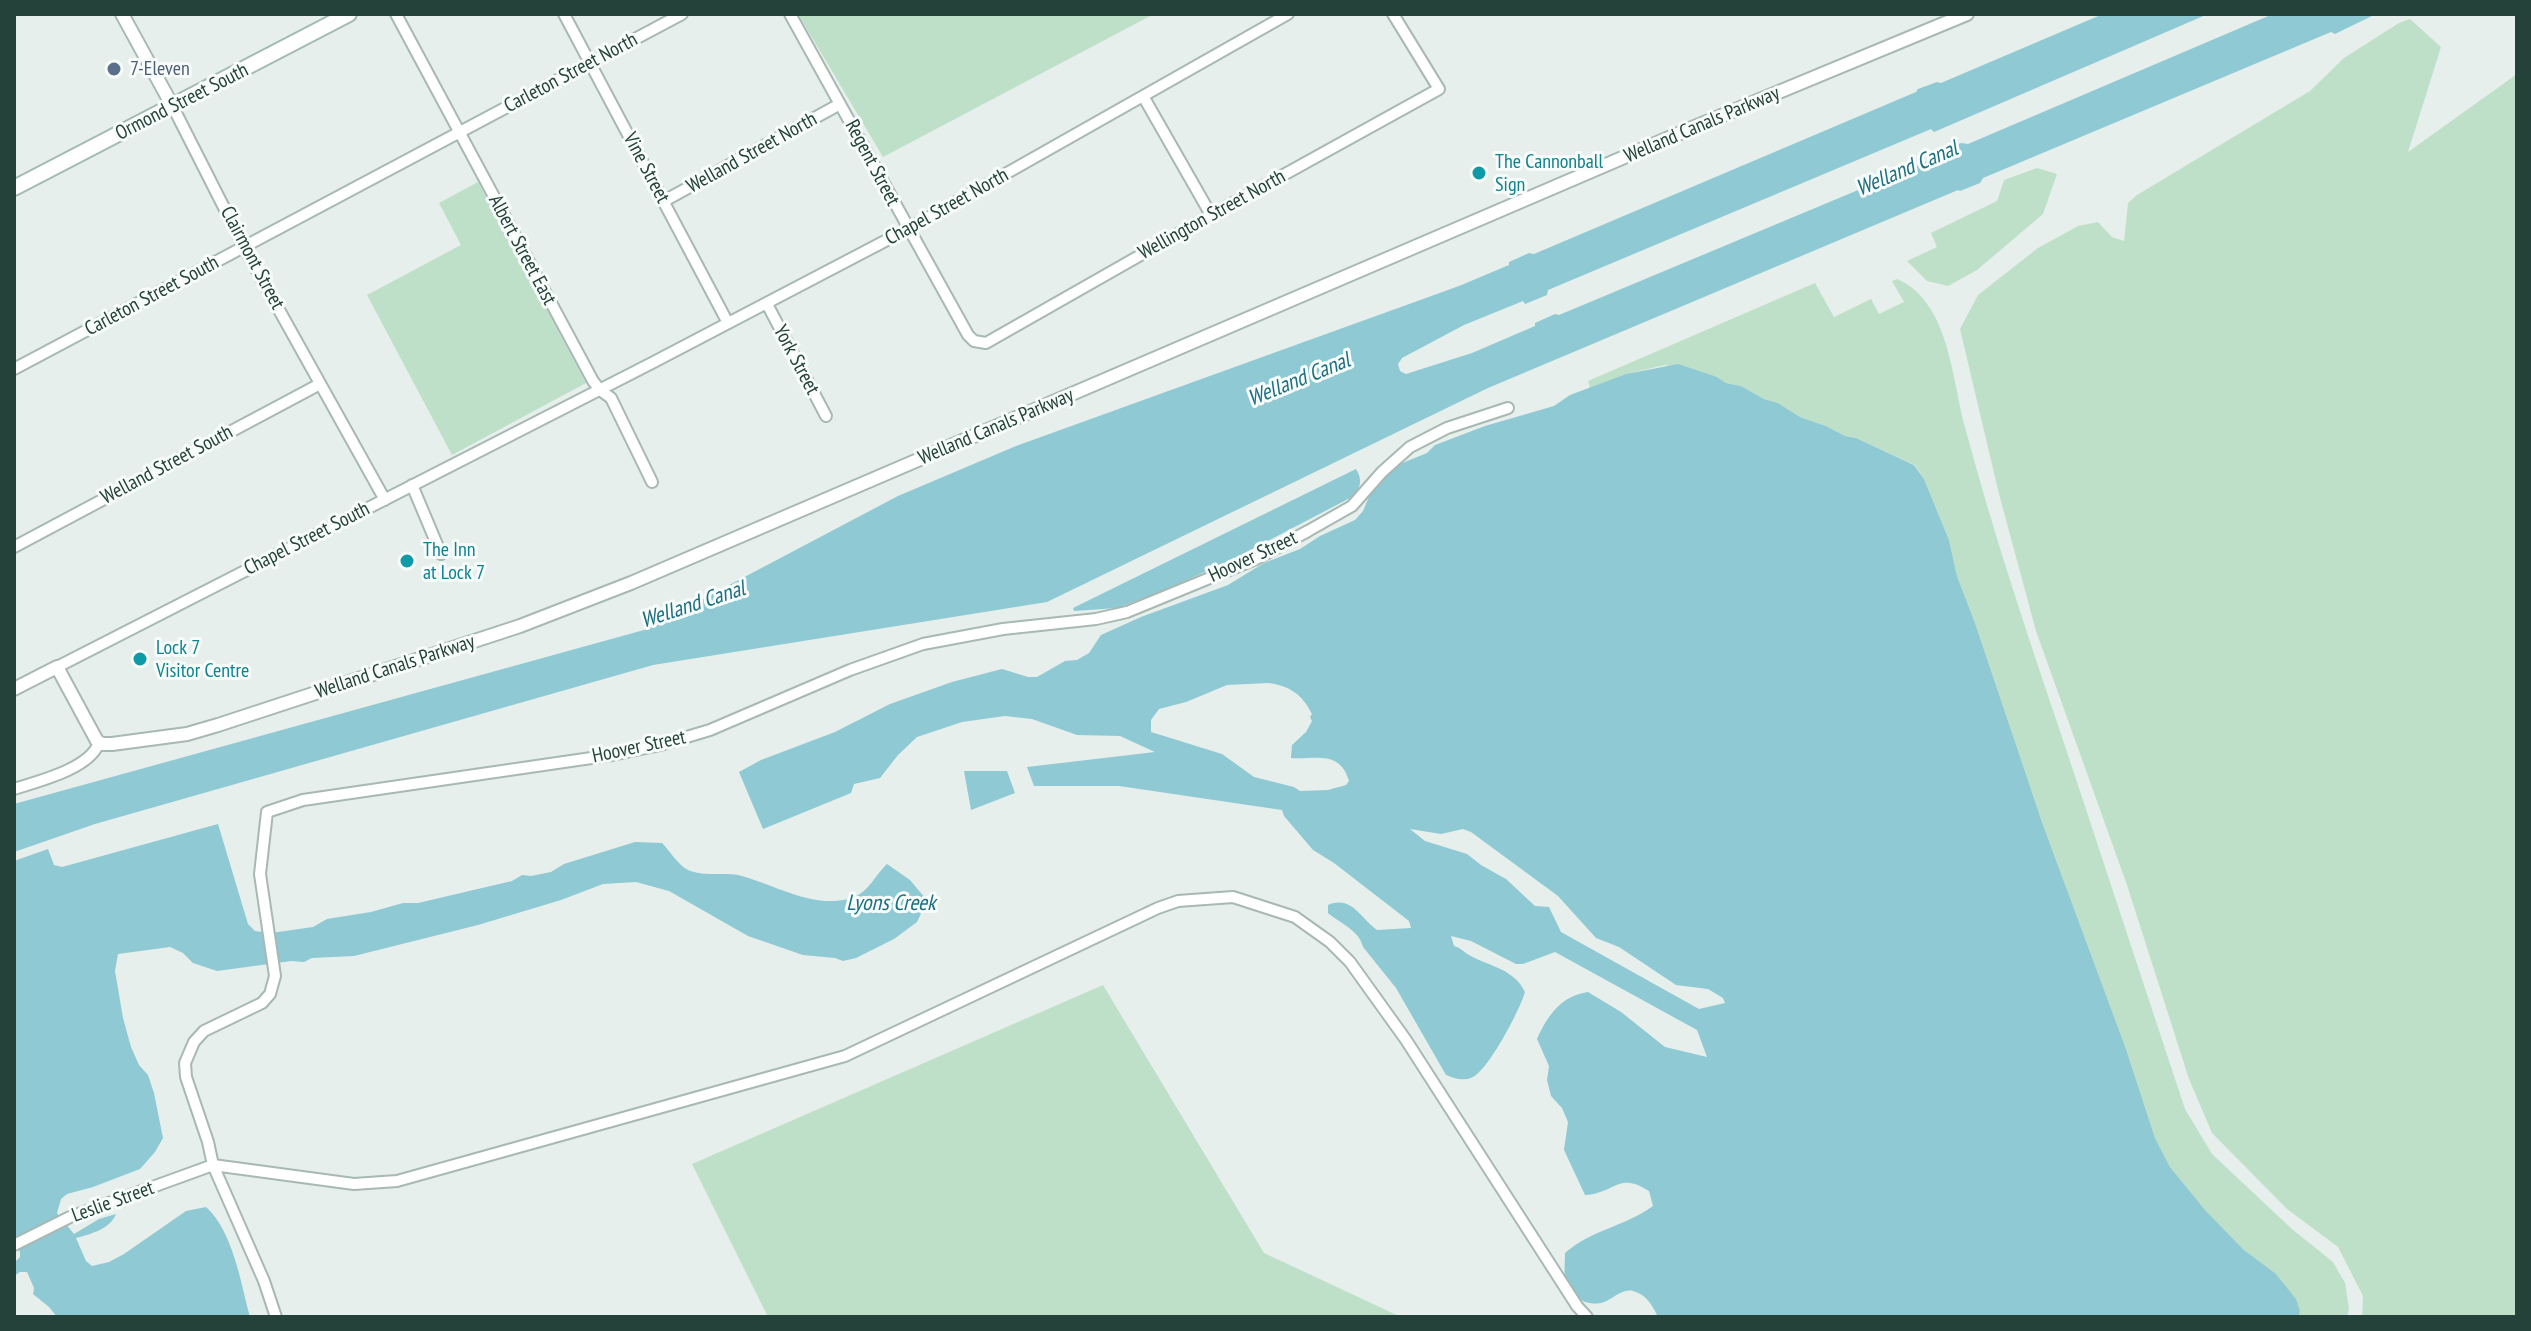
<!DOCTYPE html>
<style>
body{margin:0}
#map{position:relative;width:2531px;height:1331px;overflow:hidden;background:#e6efeb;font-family:"PT Sans Narrow",sans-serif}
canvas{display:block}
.frame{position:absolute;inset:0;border:16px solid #24423a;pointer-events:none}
</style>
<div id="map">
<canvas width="2531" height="1331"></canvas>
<div class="frame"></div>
</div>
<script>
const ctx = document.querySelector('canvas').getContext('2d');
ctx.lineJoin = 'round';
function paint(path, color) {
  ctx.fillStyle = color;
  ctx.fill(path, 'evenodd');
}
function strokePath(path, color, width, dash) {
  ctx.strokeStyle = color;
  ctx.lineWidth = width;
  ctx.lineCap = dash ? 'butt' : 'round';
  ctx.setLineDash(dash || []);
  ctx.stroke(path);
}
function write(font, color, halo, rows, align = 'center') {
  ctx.font = font + ' "PT Sans Narrow",sans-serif';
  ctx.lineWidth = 6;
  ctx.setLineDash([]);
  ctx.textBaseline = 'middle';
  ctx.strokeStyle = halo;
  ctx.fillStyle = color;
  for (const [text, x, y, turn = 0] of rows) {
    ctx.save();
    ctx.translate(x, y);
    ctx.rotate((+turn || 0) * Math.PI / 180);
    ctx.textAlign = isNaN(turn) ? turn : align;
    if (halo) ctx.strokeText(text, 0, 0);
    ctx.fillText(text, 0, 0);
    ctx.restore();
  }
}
const green = new Path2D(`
 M798 14H1154L883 157Z
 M2410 19 2441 47 2408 152 2517 74V1317H2362L2363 1296 2338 1247 2287 1209 2212 1133 2189 1079 2127 885 2036 631 1999 494 1960 329 1978 295 2038 248 2078 226 2098 222 2112 237 2124 241 2128 203 2137 195 2310 91 2344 58 2399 23Z
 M2037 168 2057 174 2043 214 1977 270 1948 286 1927 281 1907 261 1937 247 1931 233 1997 201 2004 180Z
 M478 182 586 383 452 455 367 295 461 245 439 203Z
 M1897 279C1949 301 1952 379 1965 427 1993 533 2028 636 2063 740 2104 863 2144 986 2185 1109L2212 1154 2292 1229 2333 1262 2345 1283 2349 1309 2347 1317H2299L2300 1311 2275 1273 2244 1250 2206 1211 2170 1167 2155 1138 2126 1049 2043 825 1975 623 1957 576 1949 540 1924 479 1915 465 1856 438 1845 436 1826 426 1800 417 1778 403 1764 399 1741 386 1726 383 1717 377 1665 365 1626 374 1590 388 1588 381 1815 283 1834 317 1871 299 1879 314 1904 302 1892 281Z
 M1103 985 1264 1253 1401 1317H768L692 1164Z`);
const water = new Path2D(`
 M2103 14H2208L1934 132 1931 129 1548 290 1547 295 1525 304 1523 301 1464 325 1402 358 1398 364 1400 371 1406 374 1472 353 1535 326V323L1555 314 1559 315 1942 155V152L1961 143 1968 144 2273 14H2376L2335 34 2331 32 1983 178 1980 183 1960 191 1958 190 1488 388 1047 602 653 665 95 824 14 852V804L644 630 898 496 1016 446 1459 286 1509 265V262L1529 253 1534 254 1916 92 1918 89 1937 82 1941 83Z
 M1678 364 1717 377 1726 383 1741 386 1764 399 1778 403 1800 417 1826 426 1845 436 1856 438 1914 465 1924 479 1949 540 1957 576 1975 623 2043 825 2126 1049 2155 1138 2170 1167 2206 1211 2244 1250 2275 1273 2296 1299 2300 1311 2299 1317H1658C1652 1305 1647 1295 1633 1291 1622 1288 1613 1299 1604 1302 1587 1308 1569 1296 1565 1279 1564 1271 1565 1261 1565 1253 1591 1230 1626 1226 1653 1206L1649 1191C1618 1171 1616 1193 1585 1195L1564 1150 1568 1122 1562 1108 1551 1096 1547 1080 1549 1066 1537 1039C1548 1015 1561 996 1588 992L1621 1012 1665 1047 1707 1057 1697 1030 1555 952 1523 964H1516L1471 941 1451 936 1454 946C1462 948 1464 953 1471 956 1491 967 1514 969 1525 992 1520 1010 1487 1073 1471 1078 1462 1081 1453 1078 1446 1075L1396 988 1363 947C1359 930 1341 924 1328 913V905C1352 895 1361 919 1377 930L1411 928 1409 921 1334 863 1313 850 1284 816 1282 810 1119 786H1034L1027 767 1155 752 1120 736 1077 735 1032 719 1005 716 962 722 917 737 898 755 880 778 854 784 851 793 763 829 739 772 761 760 835 732 890 704 952 682 1002 669 1028 677H1037L1065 661 1077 660 1089 653 1101 635 1141 617 1228 585 1264 563 1300 549 1320 536 1355 520 1363 511 1371 492 1382 477 1395 466 1427 453 1435 445 1485 426 1554 406 1570 395 1626 374ZM1268 683C1290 686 1302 694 1312 714L1310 717 1312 721 1306 732 1292 745 1291 758C1314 760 1340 749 1349 781L1346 785 1328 790 1300 791 1294 787 1254 777 1222 754 1151 732V720L1159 709 1186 702 1227 685ZM1410 829 1441 834 1463 829 1471 832 1558 896 1596 938 1619 947 1676 985 1708 989 1723 998 1725 1003 1699 1009 1561 932 1549 907 1535 906 1506 879 1481 865 1467 854 1425 841Z
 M1356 469C1363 480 1361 490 1350 498L1241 555 1172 587 1118 608 1074 611 1073 608Z
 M964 771H1007L1015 793 971 810Z
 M218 824 248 924 255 931 271 933 313 927 327 919 371 912 403 903H418L512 881 522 875 531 876 551 872 564 864 635 842 662 843C670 851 678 865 688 870 704 877 722 872 738 875 775 884 812 910 852 898 868 893 876 874 887 864L910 880 925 898V905L917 922 894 939 856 958 843 961 835 958 803 955 748 936 669 891 636 882 603 884 561 900 478 925 354 956 312 958 304 962 291 961 217 971 193 963 183 953 170 947 118 954 115 971 123 1018 131 1047 139 1065 148 1075 154 1093 163 1138 155 1152 140 1169 93 1187 67 1194 61 1199 57 1213 74 1234 99 1219 116 1214C110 1229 91 1234 76 1238L86 1261 92 1266 109 1262 124 1254 186 1211 206 1207C233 1231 241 1284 250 1317H57L49 1307 33 1294 34 1288 27 1272H20L14 1276V1263L20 1257V1252L14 1240V861L48 849 54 865 62 867Z`);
const minor = new Path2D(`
 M396 14 593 381 600 390 611 398 652 482
 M564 14 728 323
 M790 14 968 335 974 341 986 343 1211 215 1439 89 1393 14
 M1143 96 1211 215
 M173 107 244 247 385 500
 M664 201 840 104
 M767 304 826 416
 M14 369 682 14
 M412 485 441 554
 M14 547 320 384
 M57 667 650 364 908 229 1288 14
 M14 789C39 781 89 769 99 743
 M14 1245 70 1217 213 1165 354 1184 397 1181 845 1056 1158 908 1178 901 1233 897 1295 917 1330 942 1350 962 1406 1040 1577 1306 1587 1317
 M276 1317 264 1281 213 1165 208 1142 186 1077 185 1063 194 1042 204 1031 262 1003 270 994 275 976 260 874 267 812 303 800 612 755 660 745 710 730 850 670 923 644 1003 629 1096 619 1127 612 1256 559 1308 531 1352 506 1382 472 1410 447 1447 428 1508 408`);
const tertiary = new Path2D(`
 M122 14 173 107
 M14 689 57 667 97 741 102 744H112L187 734 218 725 520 626 631 583 1692 128 1967 14`);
const secondary = new Path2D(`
 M14 188 349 14`);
const markers = [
 [114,69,8,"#5c6f8a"],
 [1479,173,8,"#0f9aa8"],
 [407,561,8,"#0f9aa8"],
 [140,659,8,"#0f9aa8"]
];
const serviceNames = [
 ["7-Eleven",130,69]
];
const streetNames = [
 ["Carleton Street North",571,73,-28],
 ["Ormond Street South",182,102,-27],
 ["Welland Canals Parkway",1702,125,-23],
 ["Welland Street North",752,153,-29],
 ["Regent Street",872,163,62],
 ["Vine Street",646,168,62],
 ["Chapel Street North",947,207,-29],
 ["Wellington Street North",1212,215,-29],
 ["Albert Street East",522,250,62],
 ["Clairmont Street",252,258,62],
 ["Carleton Street South",152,296,-28],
 ["York Street",796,360,62],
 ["Welland Canals Parkway",996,427,-23],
 ["Welland Street South",167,465,-28],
 ["Chapel Street South",307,539,-27],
 ["Hoover Street",1253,557,-25],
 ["Welland Canals Parkway",395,667,-18],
 ["Hoover Street",639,747,-12],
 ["Leslie Street",113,1202,-20]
];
const cultureNames = [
 ["The Cannonball",1495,162],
 ["Sign",1495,185],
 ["The Inn",423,550],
 ["at Lock 7",423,573],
 ["Lock 7",156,648],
 ["Visitor Centre",156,671]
];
const waterNames = [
 ["Welland Canal",1907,169,-23],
 ["Welland Canal",1299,380,-22],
 ["Welland Canal",693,605,-18],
 ["Lyons Creek",891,904]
];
paint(green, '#bfe0c8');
paint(water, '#8ec9d4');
strokePath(minor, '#a8b8b2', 14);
strokePath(tertiary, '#a8b8b2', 16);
strokePath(secondary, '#a4bbb3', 18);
strokePath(minor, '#fff', 10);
strokePath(tertiary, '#fff', 12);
strokePath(secondary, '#fff', 14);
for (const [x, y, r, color] of markers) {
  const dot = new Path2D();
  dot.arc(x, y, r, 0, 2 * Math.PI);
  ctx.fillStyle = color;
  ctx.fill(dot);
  strokePath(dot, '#f7fbf9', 3);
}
write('20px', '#4e5e75', '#f7fbf9', serviceNames, 'left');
write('20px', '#24423a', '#f7fbf9', streetNames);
write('20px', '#0d838f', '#f7fbf9', cultureNames, 'left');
write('italic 22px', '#1c6f80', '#f7fbf9', waterNames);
</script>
